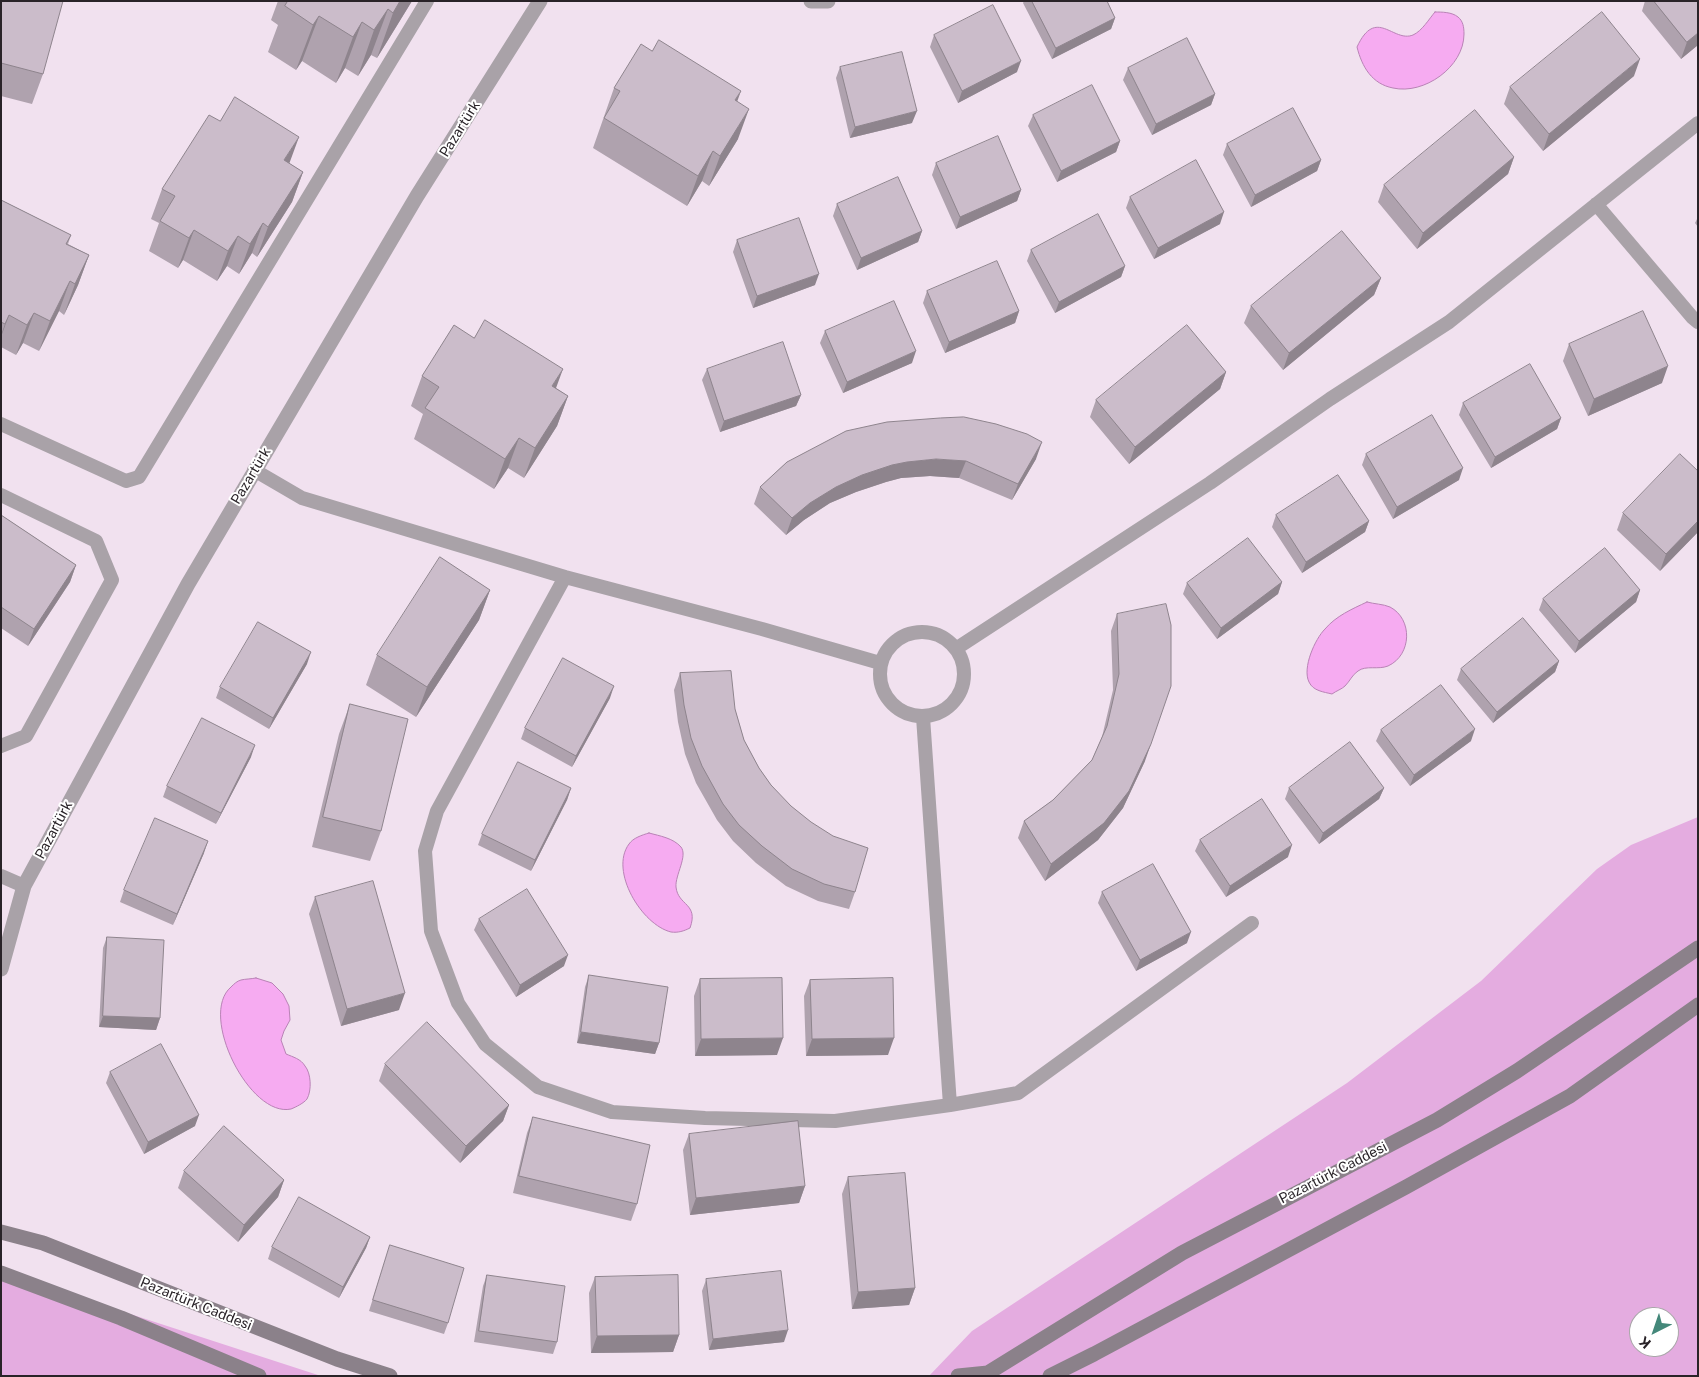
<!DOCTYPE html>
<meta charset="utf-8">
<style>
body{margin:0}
#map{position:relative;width:1699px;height:1377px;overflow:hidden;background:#f1e1ef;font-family:"Public Sans",sans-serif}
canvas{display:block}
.frame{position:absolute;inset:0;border:2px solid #292328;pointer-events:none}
.north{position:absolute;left:1629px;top:1307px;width:50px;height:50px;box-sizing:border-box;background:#fff;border:1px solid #a9a7a9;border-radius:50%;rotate:221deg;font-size:14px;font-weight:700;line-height:20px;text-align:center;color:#292328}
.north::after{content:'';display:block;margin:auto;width:18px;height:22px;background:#44887a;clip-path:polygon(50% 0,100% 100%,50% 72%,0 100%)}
</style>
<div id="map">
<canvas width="1699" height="1377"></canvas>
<div class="frame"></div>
<div class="north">K</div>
</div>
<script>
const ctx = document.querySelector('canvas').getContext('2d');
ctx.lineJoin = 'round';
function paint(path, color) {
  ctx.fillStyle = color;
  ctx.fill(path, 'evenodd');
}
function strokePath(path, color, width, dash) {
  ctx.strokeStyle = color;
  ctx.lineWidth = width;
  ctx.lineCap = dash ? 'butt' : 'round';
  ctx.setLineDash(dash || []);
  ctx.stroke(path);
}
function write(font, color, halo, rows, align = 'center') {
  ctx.font = font + ' "Public Sans",sans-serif';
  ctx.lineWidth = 4;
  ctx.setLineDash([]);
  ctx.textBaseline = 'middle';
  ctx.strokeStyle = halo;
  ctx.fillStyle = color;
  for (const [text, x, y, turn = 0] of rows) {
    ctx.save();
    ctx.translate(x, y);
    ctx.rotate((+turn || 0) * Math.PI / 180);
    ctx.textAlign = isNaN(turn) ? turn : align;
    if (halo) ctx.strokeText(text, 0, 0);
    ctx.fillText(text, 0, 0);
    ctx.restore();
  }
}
const green = new Path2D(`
 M1698 817V1376H929L972 1331 1347 1083 1481 981 1597 869 1631 845ZM1639 1317H1669V1347H1639Z
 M1 1272 321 1376H1Z`);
const water = new Path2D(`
 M1435 12C1442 12 1452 12 1458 17 1463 21 1464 27 1464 34 1464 67 1424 95 1393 88 1372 84 1362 67 1357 47 1376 6 1393 43 1413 35 1422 31 1429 19 1435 12Z
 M1367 602C1374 604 1383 604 1390 607 1413 619 1412 655 1388 666 1378 670 1366 665 1358 671 1352 675 1350 681 1345 686 1342 689 1336 691 1332 694 1324 692 1313 691 1309 682 1302 668 1315 639 1325 629 1336 616 1352 609 1367 602Z
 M649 833C660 836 673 838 681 847 688 856 675 875 676 887 678 906 699 903 690 928 684 931 678 933 671 932 642 925 609 871 629 844 633 838 642 835 649 833Z
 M256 978 272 983 283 994 289 1006 290 1020 284 1031 281 1040 286 1054C293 1057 301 1059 305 1066 311 1073 312 1090 307 1099 304 1103 296 1107 291 1109 250 1118 198 1015 231 987 234 984 237 981 241 980 245 979 251 979 256 978Z`);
const lane = new Path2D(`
 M1596 204 1692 317 1698 322
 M1 424 126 481 139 477 427 1
 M254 470 302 498 565 577 762 629 880 663
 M1 495 96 541 112 580 26 736 1 746
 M565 577 437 811 425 851 431 931 458 1003 485 1044 538 1087 612 1112 705 1118 835 1121 950 1105 923 717
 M880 674a42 42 0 1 1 84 0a42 42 0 1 1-84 0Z
 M957 648 1210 483 1330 399 1449 322 1698 123
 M1 876 24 886
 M950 1105 1018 1093 1252 923`);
const street = new Path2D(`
 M811 1H828
 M1 969 24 886 188 584 417 196 540 1`);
const secondary = new Path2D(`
 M1 1232 43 1243 337 1359 390 1376
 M1 1273 121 1318 259 1376
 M958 1376 988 1373 1182 1253 1437 1120 1517 1071 1698 948
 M1050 1376 1094 1354 1406 1187 1570 1096 1698 1005`);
const wall = new Path2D(`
 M1 1 43 74 32 104 1 96Z
 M278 1H412L377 58 371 55 358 76 345 68 336 83 302 61 296 70 268 52 278 25 271 20Z
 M1024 1H1107L1115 18 1111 29 1052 59 1023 3Z
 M1645 1H1698V45L1681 59 1642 11Z
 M934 35 1017 72 958 103 930 47Z
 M840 67 912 123 850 138 836 78Z
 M1128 68 1215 94 1211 105 1152 135 1123 80Z
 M1634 76 1543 151 1504 104 1510 87Z
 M614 88 737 102 738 139 709 186 702 181 687 206 593 148Z
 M1033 115 1120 141 1116 152 1057 182 1028 126Z
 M1227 144 1321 160 1317 171 1251 207 1223 155Z
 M1514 157 1508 174 1417 249 1378 202 1384 185Z
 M289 163 303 172 292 202 257 257 252 253 239 274 227 266 217 281 183 260 178 268 149 251 159 223 151 219 162 189Z
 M936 163 1021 190 1017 201 956 229 932 175Z
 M1130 197 1220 224 1154 259 1126 208Z
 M1 200 71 235 68 244 89 255 78 285 64 315 59 311 39 351 23 343 16 355 1 347Z
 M837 204 922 231 918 242 857 270 833 216Z
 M1698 217V227L1695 223Z
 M737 240 815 285 753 308 733 252Z
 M1031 250 1125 266 1121 277 1055 313 1027 261Z
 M1381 278 1374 295 1283 370 1244 323 1251 306Z
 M927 291 1019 311 1015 323 945 353 923 303Z
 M825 331 912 363 843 393 820 343Z
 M1569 344 1662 383 1588 416 1563 361Z
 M707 369 801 395 796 406 720 432 702 380Z
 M1226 372 1220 389 1129 464 1090 417 1096 400Z
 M422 376 556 388 568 396 557 426 524 478 508 468 494 489 414 439 423 414 411 406Z
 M1463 403 1561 418 1557 429 1491 468 1459 415Z
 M1366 454 1459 480 1393 519 1362 465Z
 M1036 459 1012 500 959 478 930 476 901 478 886 482 856 492 830 503 804 520 786 535 754 504 760 487 787 462Z
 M1698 471V532L1660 571 1617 530 1623 513Z
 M1 515 76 565 70 582 28 646 1 628Z
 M1276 515 1369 521 1365 532 1302 573 1272 527Z
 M1282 582 1278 594 1217 639 1183 594 1187 583Z
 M490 590 479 620 416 717 366 685 377 655Z
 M1640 590 1636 602 1575 653 1539 610 1543 599Z
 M1117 614 1145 761 1123 808 1098 840 1045 881 1018 838 1024 821 1053 800 1092 760 1102 737 1113 690 1111 631Z
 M1559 661 1555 672 1493 723 1457 680 1461 669Z
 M307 664 269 729 216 698 220 687Z
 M680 673 735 709 744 740 759 768 771 785 855 892 849 909 818 901 786 886 756 863 733 841 717 820 696 783 685 754 678 722 674 690Z
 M610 698 572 767 521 739 525 728Z
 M350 704 381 831 370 861 312 847 339 734Z
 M1381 730 1471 741 1410 786 1376 741Z
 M251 757 216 824 163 797 167 786Z
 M571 788 567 800 531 871 478 845 482 834Z
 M1289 788H1384L1379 799 1319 844 1285 799Z
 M1200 840 1288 857 1226 897 1195 851Z
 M204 853 173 925 120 902 124 890Z
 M1102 892 1187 943 1136 971 1098 903Z
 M315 897 399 1010 341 1026 309 914Z
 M479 919 564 966 516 997 474 930Z
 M107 937 160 1018 156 1030 99 1027 103 948Z
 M589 975 659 1043 655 1054 577 1043 585 987Z
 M700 979 777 1055 695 1056 694 996Z
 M810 980 888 1055 806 1056 804 996Z
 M385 1064 509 1105 503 1121 460 1163 379 1081Z
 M110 1072 195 1126 144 1154 106 1083Z
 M533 1117 637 1204 631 1221 513 1193 527 1133Z
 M689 1134 805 1186 799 1203 690 1215 683 1150Z
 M184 1171 284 1180 278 1197 238 1242 178 1188Z
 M848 1177 915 1288 909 1305 852 1309 842 1194Z
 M370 1237 366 1248 339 1298 268 1259 272 1247Z
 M390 1245 448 1323 444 1334 369 1311Z
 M487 1275 557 1342 553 1354 474 1342 483 1286Z
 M595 1277 679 1335 673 1352 591 1353 589 1293Z
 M706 1280 784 1342 709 1350 702 1291Z`);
const shadedWall = new Path2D(`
 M400 1H412L377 58 393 13Z
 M388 9 371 55 358 76 374 30Z
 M319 16 302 61 296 70 313 25Z
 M1115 18 1111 29 1052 59 1056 48Z
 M362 22 345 68 336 83 353 37Z
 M1698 33V45L1681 59 1687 42Z
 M1640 59 1634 76 1543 151 1549 134Z
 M1021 61 1017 72 958 103 962 91Z
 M741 91 730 121 735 100Z
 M1215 94 1211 105 1152 135 1156 124Z
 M749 109 738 139 709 186 720 156Z
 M917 111 912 123 850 138 855 127Z
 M299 137 288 167 284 160Z
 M1120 141 1116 152 1057 182 1061 171Z
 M713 151 702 181 687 206 698 176Z
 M1514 157 1508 174 1417 249 1423 233Z
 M1321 160 1317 171 1251 207 1255 195Z
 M303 172 292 202 257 257 268 227Z
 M1021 190 1017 201 956 229 960 217Z
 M1224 212 1220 224 1154 259 1158 248Z
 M263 223 252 253 239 274 250 244Z
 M194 230 183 260 178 268 189 238Z
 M922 231 918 242 857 270 861 258Z
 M238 236 227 266 217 281 228 251Z
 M89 255 78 285 64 315 75 284Z
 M1125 266 1121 277 1055 313 1059 302Z
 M819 274 815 285 753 308 757 296Z
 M1381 278 1374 295 1283 370 1289 353Z
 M70 281 59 311 39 351 50 321Z
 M1019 311 1015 323 945 353 949 342Z
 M34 313 23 343 16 355 27 325Z
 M9 315 1 337V335L5 324Z
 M916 351 912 363 843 393 847 382Z
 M1668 366 1662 383 1588 416 1594 399Z
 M563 369 552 399V386Z
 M1226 372 1220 389 1129 464 1135 447Z
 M801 395 796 406 720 432 724 421Z
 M568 396 557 426 524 478 535 448Z
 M1561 418 1557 429 1491 468 1495 457Z
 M519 438 508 468 494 489 505 459Z
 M1042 442 1036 459 1012 500 1018 484Z
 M936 459 966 461 959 478 930 476 901 478 886 482 856 492 830 503 804 520 786 535 792 518 810 503 836 487 862 475 892 465 907 462Z
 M1463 468 1459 480 1393 519 1397 507Z
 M1369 521 1365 532 1302 573 1306 562Z
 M1698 521V532L1660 571 1666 554Z
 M76 565 70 582 28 646 34 629Z
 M1282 582 1278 594 1217 639 1221 628Z
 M490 590 479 620 416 717 427 687Z
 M1640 590 1636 602 1575 653 1579 641Z
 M311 652 307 664 269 729 273 718Z
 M1559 661 1555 672 1493 723 1497 712Z
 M614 686 610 698 572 767 576 756Z
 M1475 729 1471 741 1410 786 1414 775Z
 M1151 744 1145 761 1123 808 1098 840 1045 881 1051 864Z
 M255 745 251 757 216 824 221 813Z
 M571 788 567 800 531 871 535 860Z
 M1384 788 1379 799 1319 844 1323 833Z
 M208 841 204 853 173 925 177 914Z
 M1292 845 1288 857 1226 897 1230 886Z
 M1191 932 1187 943 1136 971 1140 960Z
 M568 955 564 966 516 997 520 985Z
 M405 993 399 1010 341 1026 347 1009Z
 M103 1016 160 1018 156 1030 99 1027Z
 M581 1032 659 1043 655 1054 577 1043Z
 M783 1038 777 1055 695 1056 701 1039Z
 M894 1038 888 1055 806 1056 812 1039Z
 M509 1105 503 1121 460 1163 466 1146Z
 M199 1115 195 1126 144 1154 148 1142Z
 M284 1180 278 1197 238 1242 244 1225Z
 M805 1186 799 1203 690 1215 696 1198Z
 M370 1237 366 1248 339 1298 343 1287Z
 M915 1288 909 1305 852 1309 858 1292Z
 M788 1330 784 1342 709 1350 713 1339Z
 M679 1335 673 1352 591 1353 597 1336Z`);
const building = new Path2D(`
 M1 1H63L43 74 1 63Z
 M288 1H400L393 13 388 9 374 30 362 22 353 37 319 16 313 25 285 6Z
 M1032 1H1107L1115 18 1056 48Z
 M1654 1H1698V33L1687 42Z
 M993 5 1021 61 962 91 934 35Z
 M1602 12 1640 59 1549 134 1510 87Z
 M1187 38 1215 94 1156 124 1128 68Z
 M659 40 741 91 735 100 749 109 720 156 713 151 698 176 604 118 620 91 614 88 641 44 652 51Z
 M902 52 917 111 855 127 840 67Z
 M1092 85 1120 141 1061 171 1033 115Z
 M235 97 299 137 284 160 303 172 268 227 263 223 250 244 238 236 228 251 194 230 189 238 160 221 175 196 162 189 209 115 220 121Z
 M1293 108 1321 160 1255 195 1227 144Z
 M1475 110 1514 157 1423 233 1384 185Z
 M998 136 1021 190 960 217 936 163Z
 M1196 160 1224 212 1158 248 1130 197Z
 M898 177 922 231 861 258 837 204Z
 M1 200 71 235 66 244 89 255 75 284 70 281 50 321 34 313 27 325 9 315 5 324 1 322Z
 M1098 214 1125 266 1059 302 1031 250Z
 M799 218 819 274 757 296 737 240Z
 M1342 231 1381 278 1289 353 1251 306Z
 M997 261 1019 311 949 342 927 291Z
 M894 301 916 351 847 382 825 331Z
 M1643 311 1668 366 1594 399 1569 344Z
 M485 320 563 369 552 386 568 396 535 448 519 438 505 459 425 408 439 387 422 376 454 325 474 338Z
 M1187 325 1226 372 1135 447 1096 400Z
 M783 342 801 395 724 421 707 369Z
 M1530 364 1561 418 1495 457 1463 403Z
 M1432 415 1463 468 1397 507 1366 454Z
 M964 417 996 424 1027 434 1042 442 1018 484 966 461 936 459 907 462 892 465 862 475 836 487 810 503 792 518 760 487 787 462 846 431 887 422 940 418Z
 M1680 454 1698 471V521L1666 554 1623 513Z
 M1338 475 1369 521 1306 562 1276 515Z
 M1 515 76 565 34 629 1 607Z
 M1248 538 1282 582 1221 628 1187 583Z
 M1605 548 1640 590 1579 641 1543 599Z
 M440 557 490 590 427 687 377 655Z
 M1166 604 1171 625V686L1151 744 1129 791 1104 823 1051 864 1024 821 1053 800 1092 760 1107 726 1119 674 1117 614Z
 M1523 618 1559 661 1497 712 1461 669Z
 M258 622 311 652 273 718 220 687Z
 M563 658 614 686 576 756 525 728Z
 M731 671 735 709 744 740 759 768 771 785 791 806 811 822 833 836 868 848 855 892 824 884 792 869 762 846 739 825 723 804 702 766 691 738 684 705 680 673Z
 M1441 685 1475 729 1414 775 1381 730Z
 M350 704 408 719 381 831 323 817Z
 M202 718 255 745 221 813 167 786Z
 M1350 742 1384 788 1323 833 1289 788Z
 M518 762 571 788 535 860 482 834Z
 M1262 799 1292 845 1230 886 1200 840Z
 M155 818 208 841 177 914 124 890Z
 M1153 864 1191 932 1140 960 1102 892Z
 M373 881 405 993 347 1009 315 897Z
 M527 889 568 955 520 985 479 919Z
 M107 937 164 940 160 1018 103 1016Z
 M589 975 668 987 659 1043 581 1032Z
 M782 978 783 1038 701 1039 700 979Z
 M893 978 894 1038 812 1039 810 980Z
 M427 1022 509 1105 466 1146 385 1064Z
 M161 1044 199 1115 148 1142 110 1072Z
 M533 1117 650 1145 637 1204 519 1176Z
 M798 1121 805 1186 696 1198 689 1134Z
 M224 1126 284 1180 244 1225 184 1171Z
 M905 1173 915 1288 858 1292 848 1177Z
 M299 1197 370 1237 343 1287 272 1247Z
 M390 1245 464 1268 448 1323 373 1300Z
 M781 1271 788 1330 713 1339 706 1279Z
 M487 1275 565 1286 557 1342 479 1331Z
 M678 1275 679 1335 597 1336 595 1277Z`);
const streetNames = [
 ["Pazartürk",460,129,-58],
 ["Pazartürk",251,476,-59],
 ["Pazartürk",54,830,-62],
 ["Pazartürk Caddesi",1333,1173,-27],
 ["Pazartürk Caddesi",196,1304,22]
];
paint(green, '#e4ace0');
paint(water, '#f6abf1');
strokePath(water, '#b882b5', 1);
strokePath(lane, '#a9a2a8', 14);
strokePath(street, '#a9a2a8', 15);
strokePath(secondary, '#8b818a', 15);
paint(wall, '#afa2ae');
paint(shadedWall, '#8e848d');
paint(building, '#cbbcca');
strokePath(building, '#8e848d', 1);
write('14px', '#292328', '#fff', streetNames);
</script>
